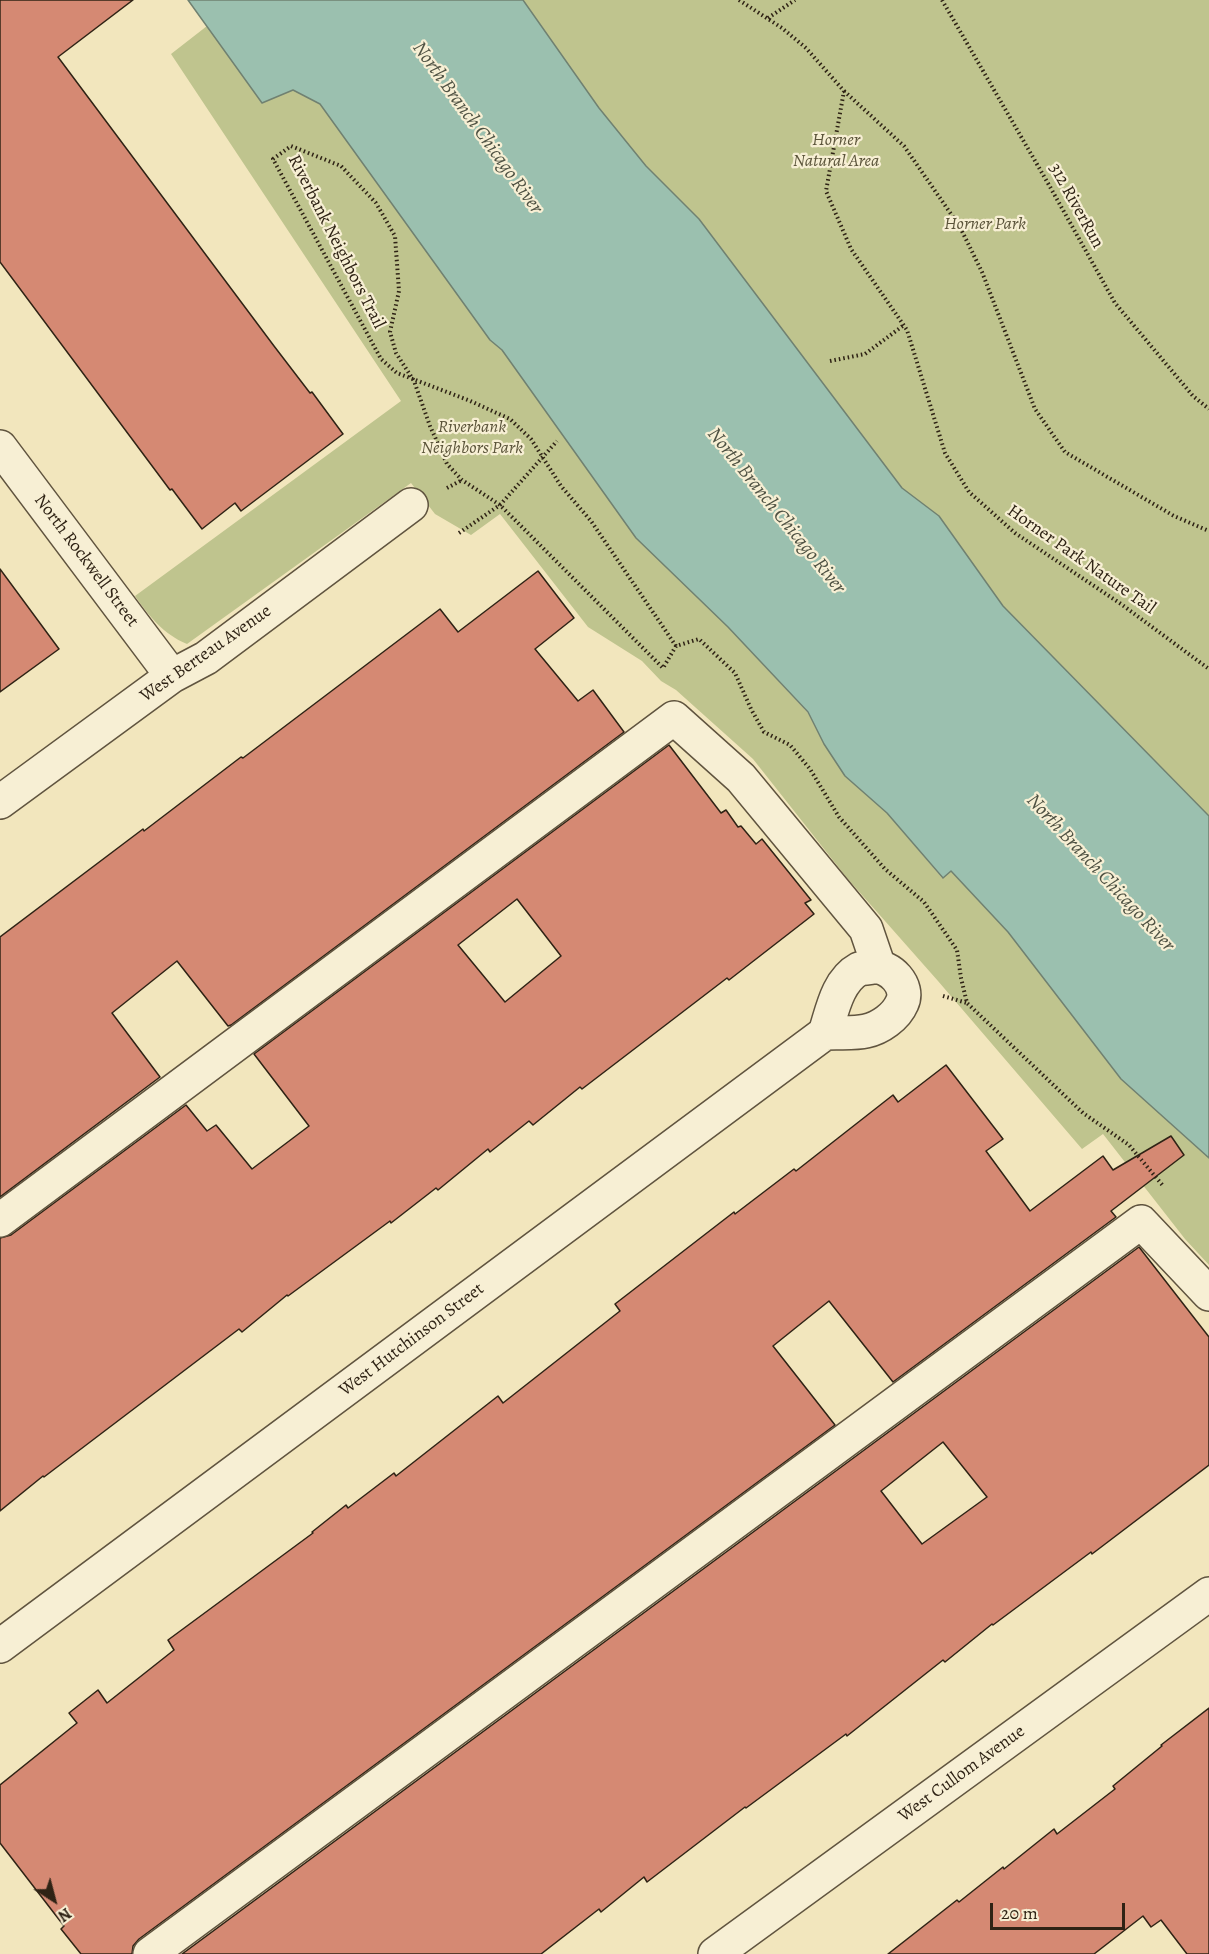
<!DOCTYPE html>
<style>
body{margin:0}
#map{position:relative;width:1209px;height:1954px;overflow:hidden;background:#f2e6bd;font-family:Alegreya,serif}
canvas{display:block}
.north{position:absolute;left:24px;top:1870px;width:60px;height:60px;-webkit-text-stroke:4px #f7efd4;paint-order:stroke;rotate:144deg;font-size:16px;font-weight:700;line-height:24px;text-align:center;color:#2f2315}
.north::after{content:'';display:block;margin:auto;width:21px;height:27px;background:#2f2315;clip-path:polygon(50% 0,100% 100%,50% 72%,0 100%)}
.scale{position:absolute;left:990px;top:1903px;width:135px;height:27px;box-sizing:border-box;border:3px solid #2f2315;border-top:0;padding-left:8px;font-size:18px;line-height:21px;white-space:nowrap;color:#2f2315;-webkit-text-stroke:4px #f7efd4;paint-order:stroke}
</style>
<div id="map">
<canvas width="1209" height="1954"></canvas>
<div class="north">N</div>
<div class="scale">20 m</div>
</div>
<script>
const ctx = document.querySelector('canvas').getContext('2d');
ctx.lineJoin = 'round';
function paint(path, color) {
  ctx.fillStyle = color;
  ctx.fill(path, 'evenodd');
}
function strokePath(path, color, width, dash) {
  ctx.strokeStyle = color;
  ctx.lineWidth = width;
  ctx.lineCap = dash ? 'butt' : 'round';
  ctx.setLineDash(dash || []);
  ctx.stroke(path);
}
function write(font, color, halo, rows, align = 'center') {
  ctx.font = font + ' Alegreya,serif';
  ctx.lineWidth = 4.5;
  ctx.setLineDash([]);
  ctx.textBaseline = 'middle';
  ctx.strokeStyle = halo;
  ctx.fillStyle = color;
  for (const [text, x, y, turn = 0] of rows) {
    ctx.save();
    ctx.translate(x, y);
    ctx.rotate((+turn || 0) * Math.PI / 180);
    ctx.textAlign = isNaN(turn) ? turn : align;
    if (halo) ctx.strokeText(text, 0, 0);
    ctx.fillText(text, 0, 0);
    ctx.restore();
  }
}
const green = new Path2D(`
 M523 0H1209V816L1003 606 939 516 902 488 699 219 646 166 599 108Z
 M207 26 262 103 293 90 320 104 490 340 502 350 728 627 808 713 824 744 845 776 887 813 942 878 951 871 1008 932 1121 1079 1209 1158V1265L1185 1239 1103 1134 1082 1149 938 981 847 878 753 759 676 690 661 681 642 661 588 627 500 514 471 535 435 514 411 483 187 644C163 634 149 616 135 596L401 401 171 54Z`);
const water = new Path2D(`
 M188 0H523L599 108 646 166 699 219 902 488 939 516 1003 606 1209 816V1158L1121 1079 1008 932 951 871 943 878 887 813 845 776 824 744 808 712 728 627 636 538 502 350 490 340 320 104 293 90 262 103Z`);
const building = new Path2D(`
 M0 0H133L58 57 274 346 310 393 312 392 343 434 241 511 235 503 202 529 172 489 170 490 0 262Z
 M0 569 59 649 0 692Z
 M538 571 574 618 535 649 578 701 593 690 624 732 231 1025 228 1026 177 961 112 1013 160 1077 0 1197V937L143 829 144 831 241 757 243 758 440 609 458 632Z
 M669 745 721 813 726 810 738 827 741 826 756 844 762 839 811 900 805 903 814 914 729 980 727 978 582 1089 580 1087 533 1125 529 1121 490 1152 488 1149 438 1190 436 1188 391 1223 390 1221 288 1296 287 1295 242 1332 239 1329 44 1477 43 1476 0 1511V1238L11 1235 186 1105 207 1131 216 1125 252 1169 309 1126 254 1054ZM517 899 561 956 505 1002 458 945Z
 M946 1065 1003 1139 986 1151 1030 1211 1103 1156 1113 1170 1171 1136 1184 1155 1111 1211 1116 1217 893 1382 829 1301 773 1346 835 1425 139 1939 133 1946 132 1954H81L61 1929 64 1926 0 1843V1785L77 1723 69 1713 98 1690 107 1703 174 1650 168 1640 313 1533 312 1532 346 1505 348 1508 394 1473 396 1476 498 1396 503 1403 620 1311 615 1304 734 1212 735 1214 794 1169 796 1171 893 1095 898 1102Z
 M1139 1247 1209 1337V1465L1092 1554 1091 1552 993 1625 992 1624 945 1662 943 1660 847 1736 846 1734 746 1808 745 1807 647 1882 644 1877 601 1912 599 1909 541 1954H182ZM943 1442 987 1497 922 1544 881 1491Z
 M1209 1708V1954H1187L1161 1920 1151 1927 1143 1916 1094 1954H888L957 1900 959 1902 1003 1867 1004 1869 1054 1829 1057 1834 1115 1789 1113 1786 1162 1746 1161 1745Z`);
const path = new Path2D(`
 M739 0 782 28 806 48 844 91 826 191 851 249 907 330 945 453 969 492 1015 533 1121 604 1209 669
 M942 0 1049 185 1115 303 1193 396 1209 409
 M768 18 795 0
 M844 91 904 146 960 227 982 272 1035 409 1065 452 1174 516 1209 531
 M830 361 865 354 904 325
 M447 488 462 480
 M459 533 500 505 557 441
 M676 646 591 521 561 486 531 439 510 419 468 400 397 373 381 359 273 159 291 146 341 166 376 203 395 236 399 291 390 332 396 353 414 381 430 426 447 464 462 480 500 505 663 668 676 646 699 639 735 673 751 709 764 732 790 745 810 769 839 817 885 869 924 902 957 950 961 978 967 1003 1083 1113 1129 1145 1164 1187
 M943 996 967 1003`);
const minor = new Path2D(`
 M0 447 172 676
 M0 802 172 676 206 658 411 505
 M0 1220 674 718 741 778 866 929 879 967
 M0 1646 825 1033C838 1032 853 1034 866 1031 880 1028 896 1017 902 1003 910 986 890 965 873 967 869 968 863 968 859 969 837 981 832 1012 825 1033
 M150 1954 1141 1222 1209 1294
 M715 1954 1209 1594`);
const parkNames = [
 ["Horner",836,141],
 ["Natural Area",836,162],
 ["Horner Park",985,225],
 ["Riverbank",472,428],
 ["Neighbors Park",472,449]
];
const streetNames = [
 ["312 RiverRun",1076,206,61],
 ["Riverbank Neighbors Trail",336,242,63],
 ["Horner Park Nature Tail",1081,560,35],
 ["North Rockwell Street",86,561,53],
 ["West Berteau Avenue",206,654,-35],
 ["West Hutchinson Street",412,1340,-37],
 ["West Cullom Avenue",962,1774,-36]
];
const waterNames = [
 ["North Branch Chicago River",477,128,54],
 ["North Branch Chicago River",776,511,51],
 ["North Branch Chicago River",1100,873,47]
];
paint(green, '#bfc48e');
paint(water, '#9bc0af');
strokePath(water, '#708171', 1.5);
paint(building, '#d58973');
strokePath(building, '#2f2315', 1.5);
strokePath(minor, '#60543f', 36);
strokePath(path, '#2f2315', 4, [1.5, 3]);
strokePath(minor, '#f7efd4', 33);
write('italic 18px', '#5a5339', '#f7efd4', parkNames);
write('18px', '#2f2315', '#f7efd4', streetNames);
write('italic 20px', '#4f5243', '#f7efd4', waterNames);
</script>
